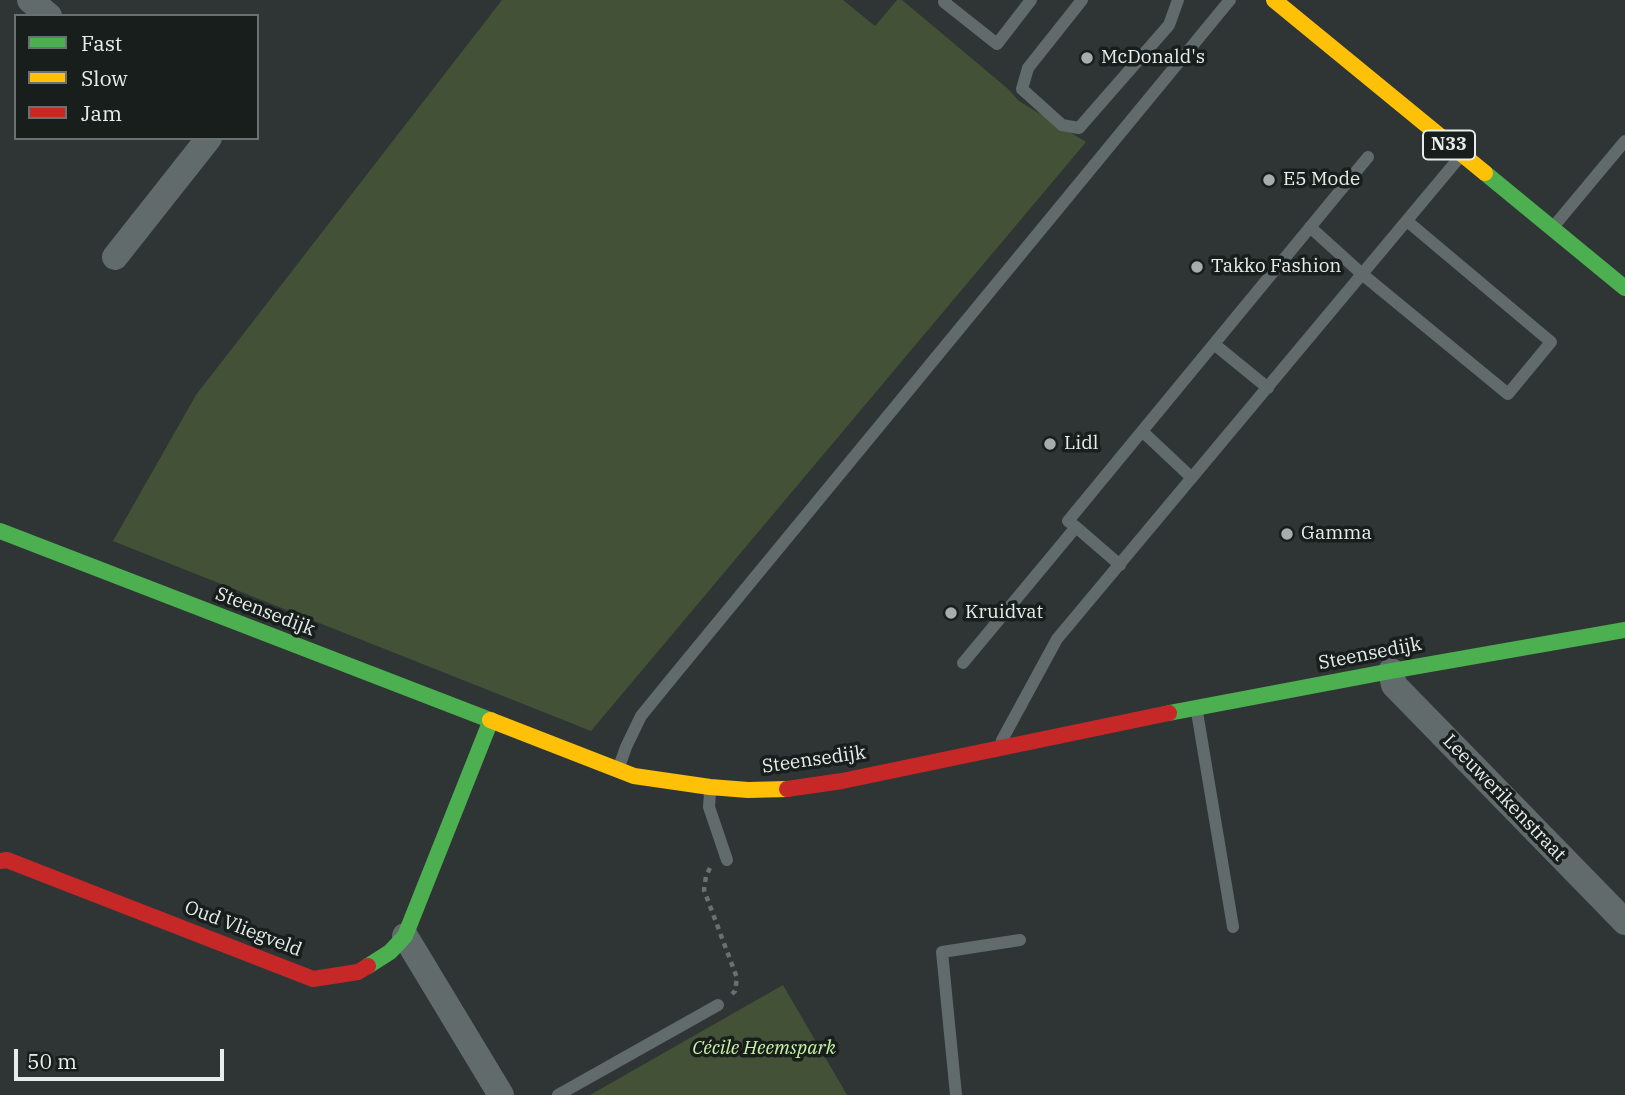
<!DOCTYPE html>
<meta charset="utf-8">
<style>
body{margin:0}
#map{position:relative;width:1625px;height:1095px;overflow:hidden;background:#2e3534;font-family:"IBM Plex Serif",serif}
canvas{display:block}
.legend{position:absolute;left:14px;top:14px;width:245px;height:126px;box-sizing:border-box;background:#181e1c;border:2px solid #6a716f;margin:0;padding:9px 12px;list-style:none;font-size:21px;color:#e6eeec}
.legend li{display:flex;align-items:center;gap:14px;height:35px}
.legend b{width:35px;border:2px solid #6a716f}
.scale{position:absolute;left:14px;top:1049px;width:210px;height:32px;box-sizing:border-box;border:4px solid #e6eeec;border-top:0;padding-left:9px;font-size:21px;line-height:24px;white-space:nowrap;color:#e6eeec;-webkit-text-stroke:5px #181e1c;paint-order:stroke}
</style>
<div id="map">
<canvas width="1625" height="1095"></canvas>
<ul class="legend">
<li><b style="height:9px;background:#4caf50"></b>Fast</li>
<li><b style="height:9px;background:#ffc107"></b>Slow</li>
<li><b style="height:9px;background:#c62828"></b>Jam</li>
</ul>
<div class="scale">50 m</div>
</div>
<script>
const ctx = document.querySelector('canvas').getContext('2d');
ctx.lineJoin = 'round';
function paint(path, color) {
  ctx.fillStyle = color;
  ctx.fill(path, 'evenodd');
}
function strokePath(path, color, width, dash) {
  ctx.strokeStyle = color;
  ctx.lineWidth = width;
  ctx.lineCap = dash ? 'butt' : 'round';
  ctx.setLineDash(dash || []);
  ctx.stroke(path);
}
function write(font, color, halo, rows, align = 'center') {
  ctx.font = font + ' "IBM Plex Serif",serif';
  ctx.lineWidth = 7;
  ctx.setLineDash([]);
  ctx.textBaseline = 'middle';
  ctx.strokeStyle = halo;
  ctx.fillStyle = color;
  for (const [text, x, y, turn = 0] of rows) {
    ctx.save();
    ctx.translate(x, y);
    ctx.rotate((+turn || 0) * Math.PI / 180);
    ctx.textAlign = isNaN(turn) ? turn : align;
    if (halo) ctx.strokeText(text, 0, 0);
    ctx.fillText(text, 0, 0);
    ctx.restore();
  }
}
const green = new Path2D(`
 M502 0H843L875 26 897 0H902L1007 88 1019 101 1086 142 591 731 113 541 196 395Z
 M783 985 847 1095H590Z`);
const path = new Path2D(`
 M710 868 706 876 704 890 737 978 735 991 732 994`);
const lane = new Path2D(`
 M946 0 944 2 997 44 1031 0
 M1082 0 1028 68 1022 89 1062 125 1079 128 1169 25 1178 0
 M1554 226 1625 141
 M1310 227 1362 274 1508 394 1551 342 1407 221
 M1214 344 1268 388
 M1142 431 1192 478
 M1076 527 1120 565
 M963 663 1076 527 1068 521 1368 157
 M1197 712 1233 927
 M1002 740 1057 639 1459 158
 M619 767 626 747 641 716 667 684 1230 0
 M710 792 709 807 727 860
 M558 1095 718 1005
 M956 1095 942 952 1020 940`);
const street = new Path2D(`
 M30 0 49 16
 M115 257 209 138
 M1391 671 1394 685 1625 922
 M405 936 501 1095`);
const fast = new Path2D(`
 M1485 173 1625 288
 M0 531 490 720
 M1169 713 1391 671 1625 630
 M368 966 390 952 405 936 491 720`);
const slow = new Path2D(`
 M1274 0 1485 173
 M490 720 634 776 710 787 748 790 787 789`);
const jam = new Path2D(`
 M787 789 842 781 1169 713
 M0 861 7 860 313 979 358 972 368 966`);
const markers = [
 [1087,58,7,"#a6adac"],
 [1269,180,7,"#a6adac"],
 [1197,267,7,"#a6adac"],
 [1050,444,7,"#a6adac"],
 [1287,534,7,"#a6adac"],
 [951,613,7,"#a6adac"]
];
const shields = [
 [1449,145,52]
];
const shieldNames = [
 ["N33",1449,145]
];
const poiNames = [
 ["McDonald's",1101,58],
 ["E5 Mode",1283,180],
 ["Takko Fashion",1211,267],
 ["Lidl",1064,444],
 ["Gamma",1301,534],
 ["Kruidvat",965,613]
];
const streetNames = [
 ["Steensedijk",265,612,21],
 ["Steensedijk",1370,654,-11],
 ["Steensedijk",814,760,-8],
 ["Leeuwerikenstraat",1504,798,46],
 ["Oud Vliegveld",243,929,21]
];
const parkNames = [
 ["Cécile Heemspark",764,1049]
];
paint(green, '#435236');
strokePath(path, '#687070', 4.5, [5, 5]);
strokePath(lane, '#616b6b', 12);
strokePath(street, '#616b6b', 26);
strokePath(fast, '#4caf50', 16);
strokePath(slow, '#ffc107', 16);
strokePath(jam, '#c62828', 16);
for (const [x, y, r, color] of markers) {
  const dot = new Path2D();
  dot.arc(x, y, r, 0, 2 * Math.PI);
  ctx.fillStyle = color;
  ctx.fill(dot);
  strokePath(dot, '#181e1c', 2.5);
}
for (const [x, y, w] of shields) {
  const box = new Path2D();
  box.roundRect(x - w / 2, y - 14.5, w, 29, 5);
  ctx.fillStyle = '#181e1c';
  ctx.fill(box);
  strokePath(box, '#e6eeec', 2);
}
write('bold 18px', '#e6eeec', null, shieldNames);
write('19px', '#e6eeec', '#181e1c', poiNames, 'left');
write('19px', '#e6eeec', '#181e1c', streetNames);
write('italic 19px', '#caf3a4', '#181e1c', parkNames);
</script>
